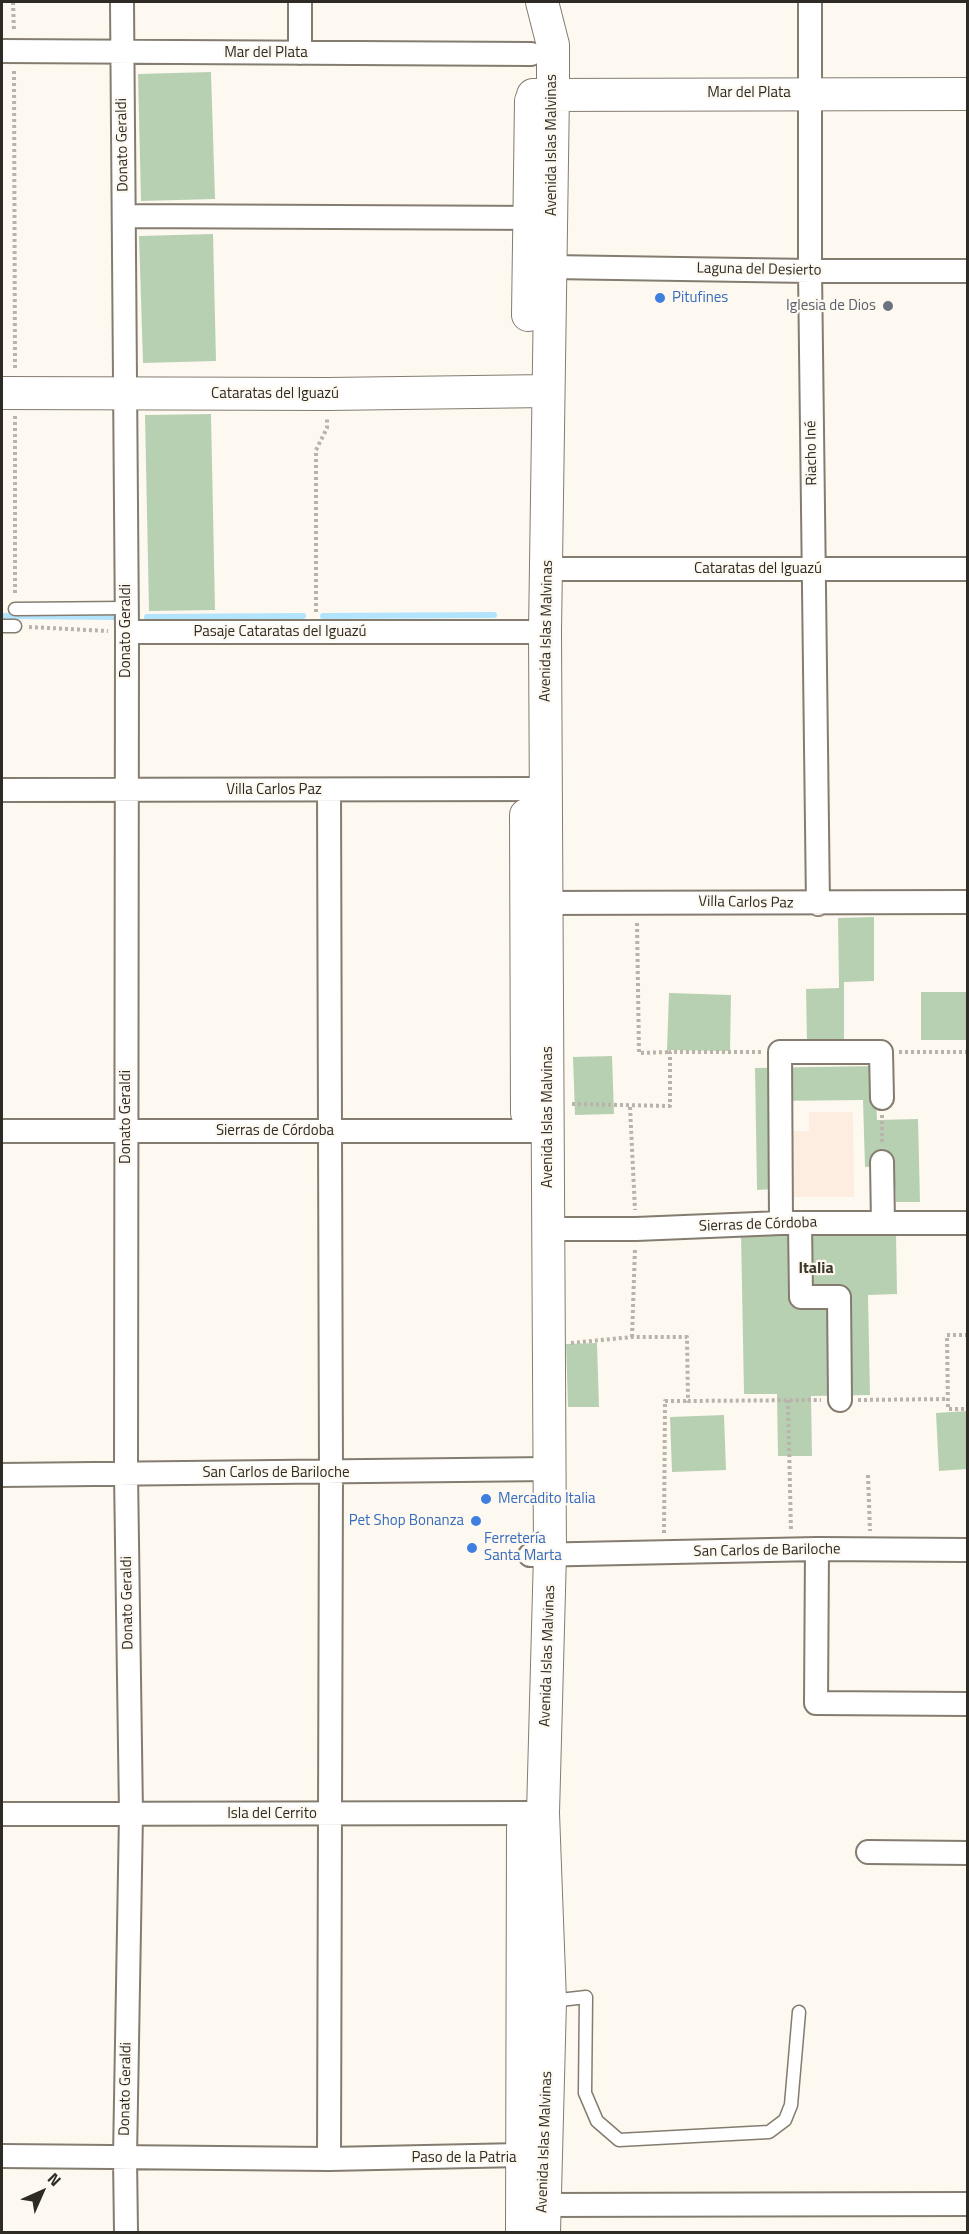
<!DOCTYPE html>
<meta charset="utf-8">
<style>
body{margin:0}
#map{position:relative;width:969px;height:2234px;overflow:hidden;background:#fef9f0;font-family:"Titillium Web",sans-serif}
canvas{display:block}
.frame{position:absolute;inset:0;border:3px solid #2e2b25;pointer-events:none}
.north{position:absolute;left:12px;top:2162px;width:60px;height:60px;-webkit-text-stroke:4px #fef9f0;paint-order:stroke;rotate:45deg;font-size:16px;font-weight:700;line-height:24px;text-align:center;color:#2e2b25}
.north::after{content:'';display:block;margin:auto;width:21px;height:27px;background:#2e2b25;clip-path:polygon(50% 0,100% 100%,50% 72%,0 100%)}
</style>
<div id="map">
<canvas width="969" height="2234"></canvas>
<div class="frame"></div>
<div class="north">N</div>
</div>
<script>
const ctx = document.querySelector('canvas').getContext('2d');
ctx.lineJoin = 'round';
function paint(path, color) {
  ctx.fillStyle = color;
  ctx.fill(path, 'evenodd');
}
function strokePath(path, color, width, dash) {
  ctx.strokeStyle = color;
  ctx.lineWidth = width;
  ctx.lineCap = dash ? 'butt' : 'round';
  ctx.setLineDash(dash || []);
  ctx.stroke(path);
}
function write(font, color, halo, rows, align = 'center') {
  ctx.font = font + ' "Titillium Web",sans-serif';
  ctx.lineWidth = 4.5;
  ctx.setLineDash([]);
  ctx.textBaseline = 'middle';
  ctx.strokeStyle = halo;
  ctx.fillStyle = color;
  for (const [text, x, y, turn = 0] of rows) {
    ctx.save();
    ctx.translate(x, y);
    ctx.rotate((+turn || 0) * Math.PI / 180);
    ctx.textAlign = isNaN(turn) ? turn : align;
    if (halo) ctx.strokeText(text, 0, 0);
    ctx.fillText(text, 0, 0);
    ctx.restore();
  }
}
const education = new Path2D(`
 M809 1112H853L854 1197H789V1131H809Z`);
const green = new Path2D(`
 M211 72 215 199 141 201 138 74Z
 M213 234 216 361 143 363 139 236Z
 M211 414 215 610 149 611 145 415Z
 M874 917V981L844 982V1043H807L806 989 839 988 838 918Z
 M921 992H967V1040H921Z
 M669 993 731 995 730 1051 667 1050Z
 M612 1056 614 1114 575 1115 573 1057Z
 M875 1066 877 1120 918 1119 920 1202H896L894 1166 865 1167 863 1100 773 1101 775 1189 757 1190 755 1068Z
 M896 1232 897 1294 868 1295 870 1395 811 1396 812 1456H778L777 1394H744L741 1234Z
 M597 1343 599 1407H568L566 1344Z
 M967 1411V1469L939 1471 936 1413Z
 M724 1415 726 1470 672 1472 670 1417Z`);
const stream = new Path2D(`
 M2 616 116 617
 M323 616 494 615
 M147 617 303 616`);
const path = new Path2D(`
 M13 2 14 31
 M14 71 15 370
 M15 416V595
 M316 612V450L327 428V419
 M29 627 108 631
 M637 923 639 1053 670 1052
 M899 1052H968
 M572 1104 670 1106V1052H762
 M630 1107 635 1210
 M882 1115V1144
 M968 1335H947L948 1409H968
 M632 1337 635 1248
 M571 1343 632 1337H687L688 1401 821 1400
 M788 1400 791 1532
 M858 1400 948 1399
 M868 1475 870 1531
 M664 1533 665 1401H688`);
const lane = new Path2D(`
 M15 609 127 608
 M2 626H15
 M551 2001 586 1997 585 2093 597 2121 619 2140 769 2132 785 2120 791 2105 799 2012`);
const street = new Path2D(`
 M122 2 127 632 126 1474 131 1814 125 2157 126 2232
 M810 2V271L818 904
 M2 51 531 54
 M300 53V2
 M124 216 544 218
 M551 267 810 271H968
 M548 569H968
 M127 632H545
 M2 790 546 789
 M329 790 331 1473 329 2159
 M531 903 968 902
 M2 1131H548
 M882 1162 883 1223
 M781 1223 780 1052H881L882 1098
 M800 1223 801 1297H839L840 1400
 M549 1229H636L781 1223H968
 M2 1475 550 1469
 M817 1549 816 1703 968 1704
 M530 1555 817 1549 968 1550
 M2 1814 543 1813
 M868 1852 968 1853
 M2 2156 329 2159 521 2155 543 2205 968 2204`);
const secondary = new Path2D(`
 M542 2 553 45V93L545 632 550 1554 543 1813 550 2001 544 2232
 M533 95 968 94
 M528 315 531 101
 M2 393 328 394 548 391
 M526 815 527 1113
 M522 2232 523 1828`);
const markers = [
 [660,298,6,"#3f7fe0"],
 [888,306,6,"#6b7280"],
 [486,1499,6,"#3f7fe0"],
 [476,1521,6,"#3f7fe0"],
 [472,1548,6,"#3f7fe0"]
];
const streetNames = [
 ["Mar del Plata",266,53],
 ["Mar del Plata",749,93],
 ["Donato Geraldi",123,145,-91],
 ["Avenida Islas Malvinas",552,145,-90],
 ["Laguna del Desierto",759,270,1],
 ["Cataratas del Iguazú",275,394],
 ["Riacho Iné",812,453,-91],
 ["Cataratas del Iguazú",758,569],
 ["Donato Geraldi",126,631,-90],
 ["Avenida Islas Malvinas",547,631,-89],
 ["Pasaje Cataratas del Iguazú",280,632],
 ["Villa Carlos Paz",274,790],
 ["Villa Carlos Paz",746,903,1],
 ["Donato Geraldi",126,1117,-90],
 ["Avenida Islas Malvinas",548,1117,-90],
 ["Sierras de Córdoba",275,1131],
 ["Sierras de Córdoba",758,1225,-2],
 ["San Carlos de Bariloche",276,1473],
 ["San Carlos de Bariloche",767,1551,-1],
 ["Donato Geraldi",128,1603,-91],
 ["Avenida Islas Malvinas",548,1656,-88],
 ["Isla del Cerrito",272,1814],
 ["Donato Geraldi",126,2089,-89],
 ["Avenida Islas Malvinas",545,2142,-88],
 ["Paso de la Patria",464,2158]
];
const shopNames = [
 ["Pitufines",672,298],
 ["Mercadito Italia",498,1499],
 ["Pet Shop Bonanza",464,1521,"right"],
 ["Ferretería",484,1539],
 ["Santa Marta",484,1556]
];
const worshipNames = [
 ["Iglesia de Dios",876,306]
];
const neighbourhoodNames = [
 ["Italia",816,1269]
];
paint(education, '#fdece0');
paint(green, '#b8d0b2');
strokePath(stream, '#b2e4fd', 6);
strokePath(lane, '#847c6f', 15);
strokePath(street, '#847c6f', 26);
strokePath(secondary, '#847c6f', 34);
strokePath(path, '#b8b3ab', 4, [3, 3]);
strokePath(lane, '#fff', 12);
strokePath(street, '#fff', 22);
strokePath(secondary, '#fff', 32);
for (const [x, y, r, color] of markers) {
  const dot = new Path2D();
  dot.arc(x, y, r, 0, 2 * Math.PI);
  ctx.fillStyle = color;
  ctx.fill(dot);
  strokePath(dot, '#fef9f0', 2);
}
write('15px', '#2e2b25', '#fef9f0', streetNames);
write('15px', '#366cbe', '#fef9f0', shopNames, 'left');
write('15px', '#5b616d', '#fef9f0', worshipNames, 'right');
write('bold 16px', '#3c352a', '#fef9f0', neighbourhoodNames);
</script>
